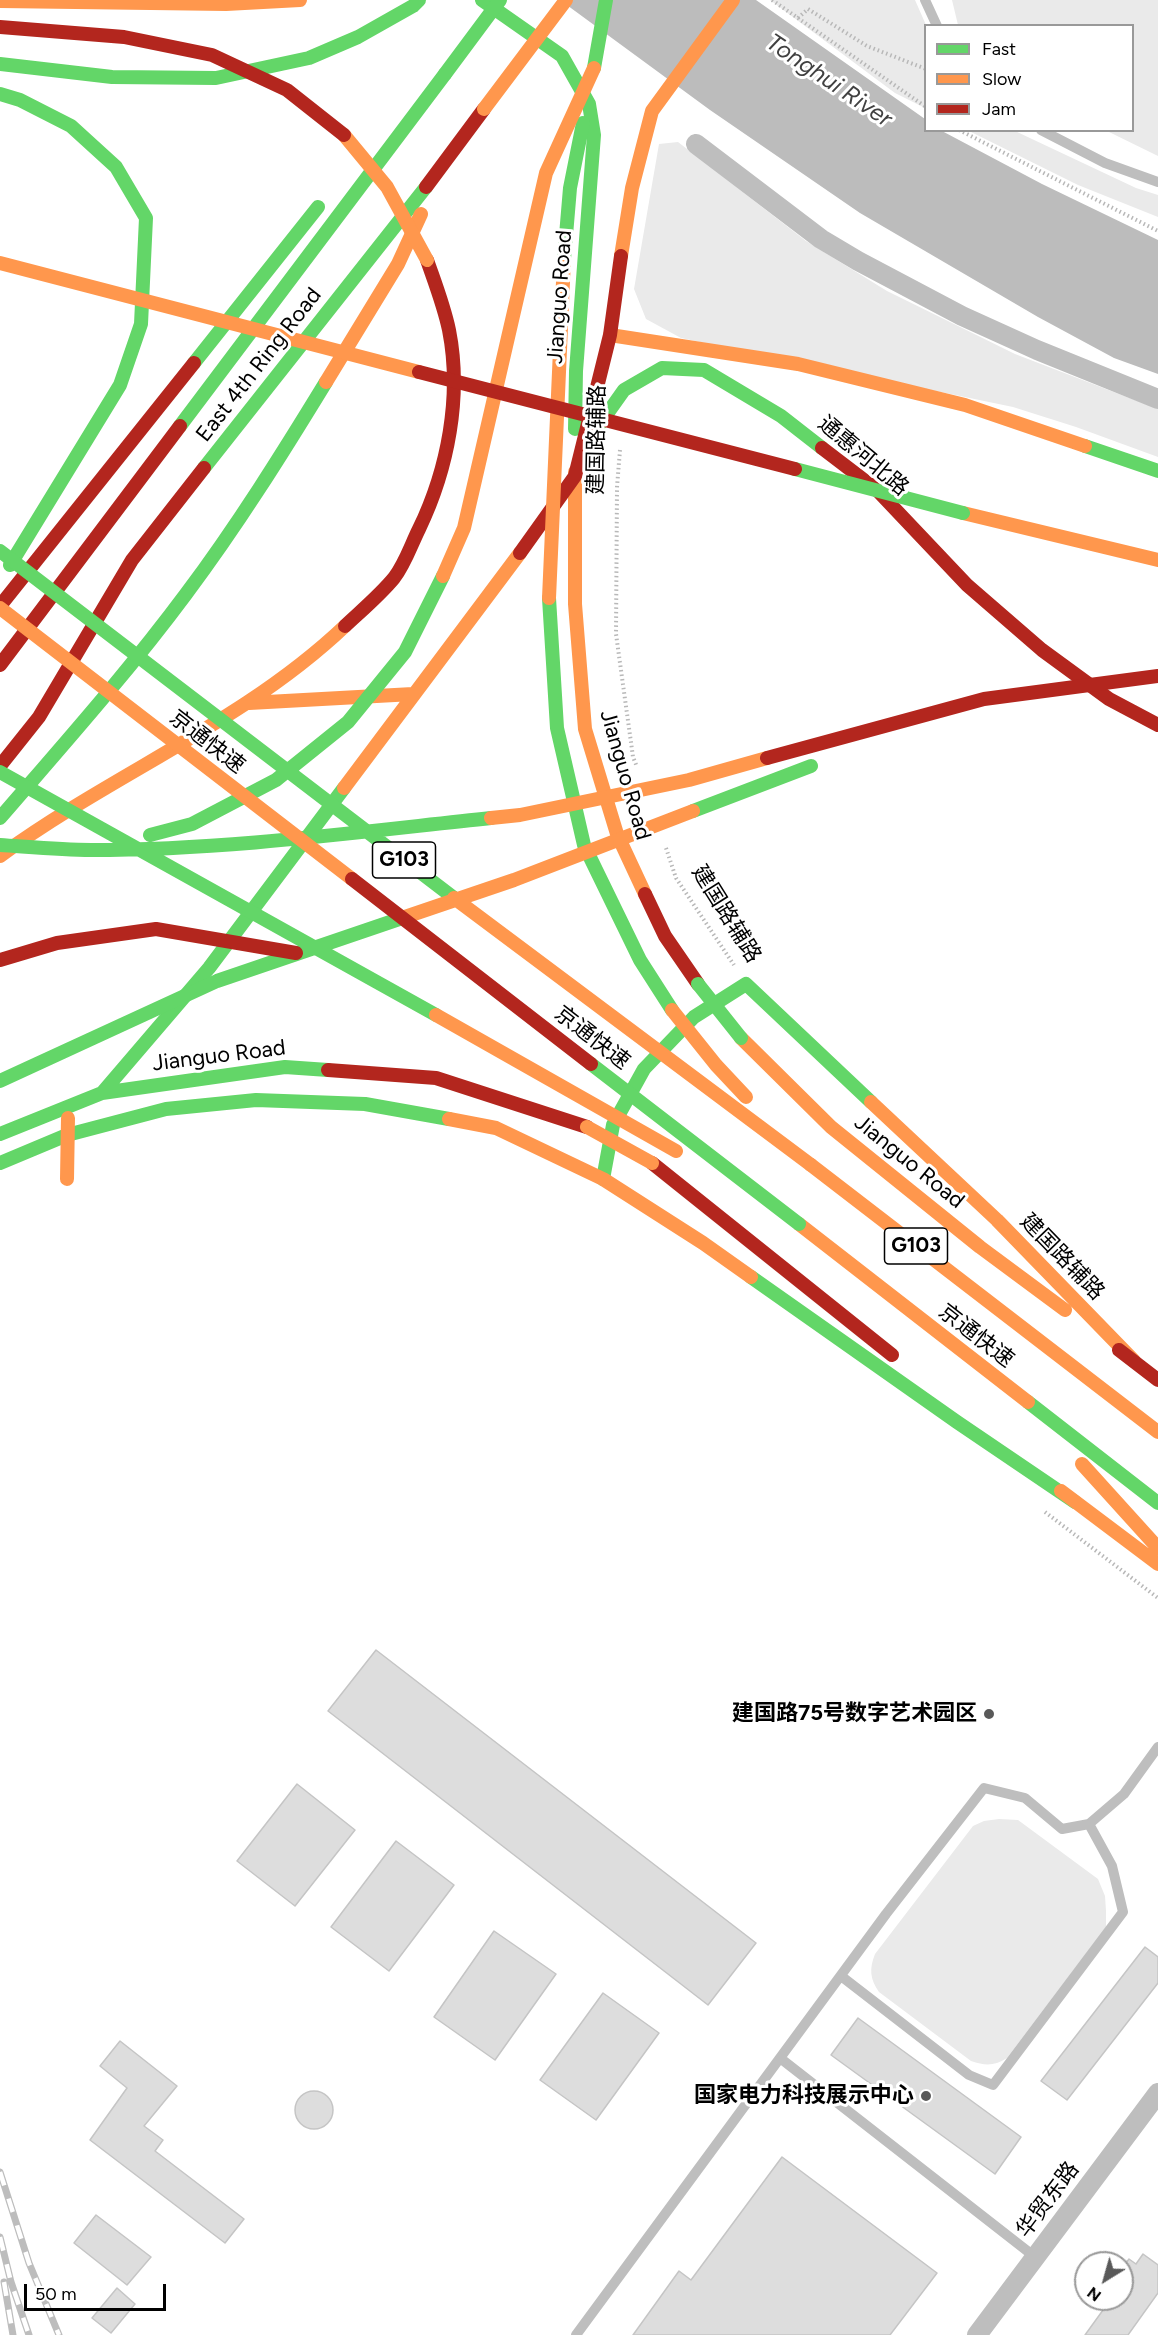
<!DOCTYPE html>
<meta charset="utf-8">
<style>
body{margin:0}
#map{position:relative;width:1158px;height:2335px;overflow:hidden;background:#fff;font-family:Figtree,sans-serif}
canvas{display:block}
.legend{position:absolute;left:924px;top:24px;width:210px;height:108px;box-sizing:border-box;background:#fff;border:2px solid #999;margin:0;padding:8px 10px;list-style:none;font-size:18px;color:#000}
.legend li{display:flex;align-items:center;gap:12px;height:30px}
.legend b{width:30px;border:2px solid #999}
.north{position:absolute;left:1074px;top:2251px;width:60px;height:60px;box-sizing:border-box;background:#fff;border:2px solid #999;border-radius:50%;rotate:217deg;font-size:16px;font-weight:700;line-height:24px;text-align:center;color:#000}
.north::after{content:'';display:block;margin:auto;width:21px;height:27px;background:#595959;clip-path:polygon(50% 0,100% 100%,50% 72%,0 100%)}
.scale{position:absolute;left:24px;top:2284px;width:142px;height:27px;box-sizing:border-box;border:3px solid #000;border-top:0;padding-left:8px;font-size:18px;line-height:21px;white-space:nowrap;color:#000;-webkit-text-stroke:4px #fff;paint-order:stroke}
</style>
<div id="map">
<canvas width="1158" height="2335"></canvas>
<ul class="legend">
<li><b style="height:8px;background:#63d668"></b>Fast</li>
<li><b style="height:8px;background:#ff974d"></b>Slow</li>
<li><b style="height:8px;background:#b3261e"></b>Jam</li>
</ul>
<div class="north">N</div>
<div class="scale">50 m</div>
</div>
<script>
const ctx = document.querySelector('canvas').getContext('2d');
ctx.lineJoin = 'round';
function paint(path, color) {
  ctx.fillStyle = color;
  ctx.fill(path, 'evenodd');
}
function strokePath(path, color, width, dash) {
  ctx.strokeStyle = color;
  ctx.lineWidth = width;
  ctx.lineCap = dash ? 'butt' : 'round';
  ctx.setLineDash(dash || []);
  ctx.stroke(path);
}
function write(font, color, halo, rows, align = 'center') {
  ctx.font = font + ' Figtree,"Noto Sans SC",sans-serif';
  ctx.lineWidth = 6;
  ctx.setLineDash([]);
  ctx.textBaseline = 'middle';
  ctx.strokeStyle = halo;
  ctx.fillStyle = color;
  for (const [text, x, y, turn = 0] of rows) {
    ctx.save();
    ctx.translate(x, y);
    ctx.rotate((+turn || 0) * Math.PI / 180);
    ctx.textAlign = isNaN(turn) ? turn : align;
    if (halo) ctx.strokeText(text, 0, 0);
    ctx.fillText(text, 0, 0);
    ctx.restore();
  }
}
const green = new Path2D(`
 M770 0H915L926 25 925 108 895 93Z
 M952 0H1158V156L1107 131 1132 130V26L958 25Z
 M969 131H1015L1136 188 1158 195V217L1078 185Z
 M678 142 806 241 887 291 1015 354 1158 409V457L1076 427 1013 407 681 338 646 319 634 289 659 144Z
 M999 1819 1018 1820 1098 1879 1105 1896 1106 1911V1927L1007 2058C994 2066 986 2066 971 2061L879 1992C870 1979 869 1969 875 1954L973 1826 984 1821Z`);
const water = new Path2D(`
 M560 0H756L925 119 926 130 942 131 1042 184 1158 240V374L1114 358 1038 317 860 213 710 110Z`);
const building = new Path2D(`
 M376 1650 756 1943 708 2005 328 1711Z
 M297 1784 355 1830 295 1906 237 1861Z
 M396 1841 454 1885 389 1971 331 1927Z
 M494 1931 556 1974 495 2060 434 2017Z
 M1145 1947 1158 1957V1983L1067 2100 1041 2081Z
 M603 1993 659 2033 596 2120 540 2080Z
 M858 2018 1021 2137 995 2174 831 2055Z
 M120 2041 177 2086 144 2126 163 2140 155 2151 244 2219 225 2243 90 2140 127 2088 100 2066Z
 M295 2110a19 19 0 1 1 38 0a19 19 0 1 1-38 0Z
 M782 2157 937 2273 890 2335H633L679 2271 691 2280Z
 M96 2215 151 2257 127 2285 74 2243Z
 M1143 2254 1158 2265V2293L1128 2335H1085L1111 2299H1122V2268L1129 2259 1136 2264Z
 M117 2288 135 2304 111 2333 92 2318Z`);
const path = new Path2D(`
 M772 0 926 107
 M798 18 808 9 867 46 926 69
 M959 130 1158 231
 M620 450 617 487 616 634 633 757 637 767
 M666 848 676 878 734 965
 M1045 1512 1158 1598`);
const lane = new Path2D(`
 M925 0 937 26
 M1041 130 1105 163 1158 182
 M841 1976 969 2075 993 2085 1123 1912 1112 1866 1089 1824
 M780 2058 1035 2257
 M576 2335 886 1914 984 1788 1025 1798 1062 1829 1089 1824 1124 1794 1158 1747`);
const street = new Path2D(`
 M696 144 821 239 858 261 962 316 1037 350 1158 399
 M977 2335 1158 2093`);
const fast = new Path2D(`
 M482 0 562 56 589 104 594 135 576 371 575 429
 M0 64 112 77 216 78 309 58 358 37 413 6 419 0
 M594 68 606 0
 M0 94 20 100 71 126 116 167 146 218 141 324 120 385 10 565
 M194 363 318 207
 M180 426 445 74
 M592 435 624 390 662 368 704 370 781 416 822 448
 M1085 446 1158 471
 M204 468 426 187
 M549 598 557 728 584 845 640 960 672 1010
 M0 818C63 745 128 672 186 594 237 526 282 454 326 382
 M102 1093 209 968 344 788
 M0 1134 102 1093 285 1067 328 1070
 M0 1163 67 1135 166 1109 256 1100 365 1104 449 1119
 M603 1179 613 1125 644 1069 694 1017 746 984 871 1102
 M751 1277 957 1422 1075 1502
 M1028 1402 1158 1503`);
const slow = new Path2D(`
 M0 1 226 4 300 0
 M621 256 632 188 652 111 733 0
 M610 335 798 364 965 405 1085 446
 M326 382 398 264 421 214
 M575 472V604L585 729 617 834 645 894
 M963 513 1158 560
 M249 703 413 694
 M344 788 520 553
 M0 856C112 774 244 722 345 626
 M741 1038 831 1127 980 1247 1065 1310
 M871 1102 997 1220 1134 1361
 M449 1119 496 1128 603 1179 703 1243 751 1277
 M811 1165 1158 1432
 M67 1179 68 1118
 M799 1224 1028 1402
 M1082 1464 1158 1548
 M1061 1491 1158 1564`);
const jam = new Path2D(`
 M426 187 484 109
 M822 448 877 490 967 585 1042 650 1109 699 1158 725
 M520 553 575 476 610 335 621 256
 M0 606 194 363
 M345 626C361 611 380 595 394 578 405 564 411 545 419 529 448 469 462 396 449 330 444 306 435 283 427 260
 M0 665 180 426
 M0 766 39 717 132 560 204 468
 M645 894 665 936 698 984
 M328 1070 436 1078 587 1127
 M652 1163 892 1355
 M1119 1350 1158 1380`);
const rail = new Path2D(`
 M0 2172 29 2263 59 2335
 M0 2237 11 2282 29 2335
 M4 2282 13 2335`);
const fastBridge = new Path2D(`
 M445 74 500 0
 M564 259 570 188 583 123
 M795 469 963 513
 M0 551 454 898
 M0 772 436 1015
 M693 811 811 766
 M150 835 192 824 276 780 348 722 405 652 443 576
 M0 845C30 847 61 850 91 850 225 850 358 832 491 818
 M698 984 741 1038
 M591 1064 799 1224
 M0 1081 217 981 405 917`);
const slowBridge = new Path2D(`
 M484 109 566 0
 M344 135 387 187 427 260
 M0 263 419 372
 M443 576 464 528 546 173 594 68
 M549 598 564 259
 M0 608 352 879
 M491 818 520 815 689 780 767 758
 M454 898 811 1165
 M405 917 514 880 693 811
 M672 1010 716 1065 746 1097
 M436 1015 676 1151
 M587 1127 652 1163`);
const jamBridge = new Path2D(`
 M0 27 124 37 212 55 287 90 344 135
 M419 372 795 469
 M767 758 984 699 1158 676
 M352 879 591 1064
 M0 960 57 943 156 929 296 953`);
const markers = [
 [989,1714,6,"#595959"],
 [926,2096,6,"#595959"]
];
const shields = [
 [404,860,63],
 [916,1246,63]
];
const shieldNames = [
 ["G103",404,860],
 ["G103",916,1246]
];
const streetNames = [
 ["Jianguo Road",560,297,-86],
 ["East 4th Ring Road",259,365,-52],
 ["建国路辅路",597,440,-89],
 ["通惠河北路",863,456,40],
 ["京通快速",207,742,38],
 ["Jianguo Road",625,775,74],
 ["建国路辅路",726,914,58],
 ["京通快速",592,1038,38],
 ["Jianguo Road",219,1056,-7],
 ["Jianguo Road",909,1162,39],
 ["建国路辅路",1062,1257,46],
 ["京通快速",976,1336,38],
 ["华贸东路",1048,2200,-53]
];
const poiNames = [
 ["建国路75号数字艺术园区",977,1714],
 ["国家电力科技展示中心",914,2096]
];
const waterNames = [
 ["Tonghui River",829,81,34]
];
paint(green, '#eaeaea');
paint(water, '#bcbcbc');
paint(building, '#ddd');
strokePath(building, '#c5c5c5', 1.5);
strokePath(path, '#b8b8b8', 4, [1.5, 3]);
strokePath(lane, '#bebebe', 10);
strokePath(street, '#bebebe', 20);
strokePath(fast, '#63d668', 14);
strokePath(slow, '#ff974d', 14);
strokePath(jam, '#b3261e', 14);
strokePath(rail, '#bdbdbd', 7);
strokePath(rail, '#fff', 4.5, [14]);
strokePath(fastBridge, '#63d668', 14);
strokePath(slowBridge, '#ff974d', 14);
strokePath(jamBridge, '#b3261e', 14);
for (const [x, y, r, color] of markers) {
  const dot = new Path2D();
  dot.arc(x, y, r, 0, 2 * Math.PI);
  ctx.fillStyle = color;
  ctx.fill(dot);
  strokePath(dot, '#fff', 2);
}
for (const [x, y, w] of shields) {
  const box = new Path2D();
  box.roundRect(x - w / 2, y - 18, w, 36, 4.5);
  ctx.fillStyle = '#fff';
  ctx.fill(box);
  strokePath(box, '#000', 1.5);
}
write('bold 21px', '#000', null, shieldNames);
write('22px', '#000', '#fff', streetNames);
write('bold 22px', '#000', '#fff', poiNames, 'right');
write('italic 24px', '#414141', '#fff', waterNames);
</script>
